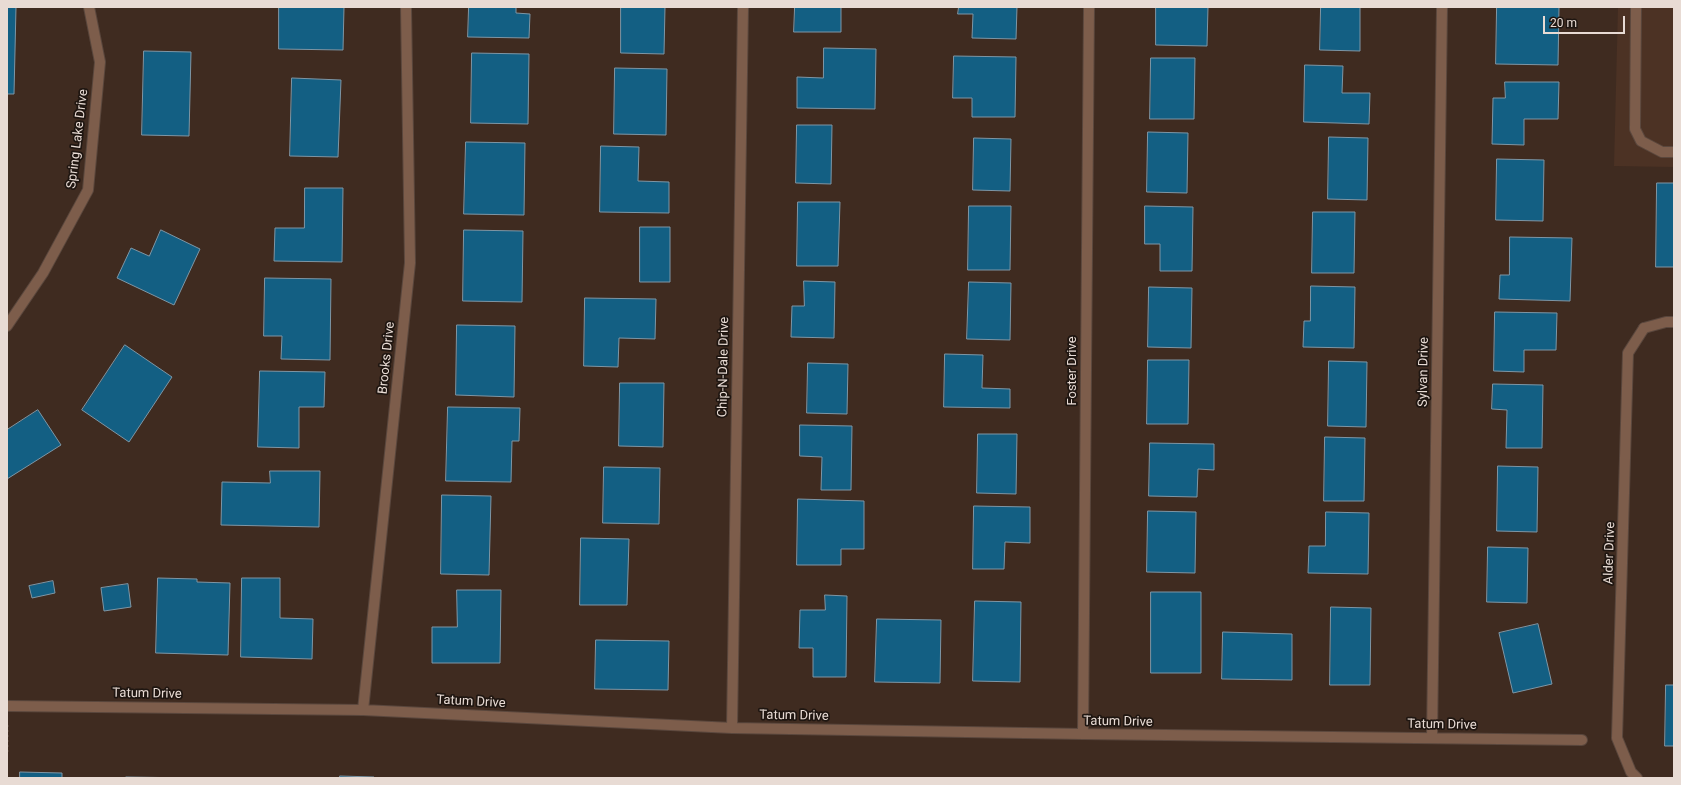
<!DOCTYPE html>
<style>
body{margin:0}
#map{position:relative;width:1681px;height:785px;overflow:hidden;background:#3f2b20;font-family:Roboto,sans-serif}
canvas{display:block}
.frame{position:absolute;inset:0;border:8px solid #e8dbd4;pointer-events:none}
.scale{position:absolute;left:1543px;top:16px;width:82px;height:18px;box-sizing:border-box;border:2px solid #e8dbd4;border-top:0;padding-left:5px;font-size:12px;line-height:14px;white-space:nowrap;color:#e8dbd4;-webkit-text-stroke:3px #1f1611;paint-order:stroke}
</style>
<div id="map">
<canvas width="1681" height="785"></canvas>
<div class="frame"></div>
<div class="scale">20 m</div>
</div>
<script>
const ctx = document.querySelector('canvas').getContext('2d');
ctx.lineJoin = 'round';
function paint(path, color) {
  ctx.fillStyle = color;
  ctx.fill(path, 'evenodd');
}
function strokePath(path, color, width, dash) {
  ctx.strokeStyle = color;
  ctx.lineWidth = width;
  ctx.lineCap = dash ? 'butt' : 'round';
  ctx.setLineDash(dash || []);
  ctx.stroke(path);
}
function write(font, color, halo, rows, align = 'center') {
  ctx.font = font + ' Roboto,sans-serif';
  ctx.lineWidth = 3.5;
  ctx.setLineDash([]);
  ctx.textBaseline = 'middle';
  ctx.strokeStyle = halo;
  ctx.fillStyle = color;
  for (const [text, x, y, turn = 0] of rows) {
    ctx.save();
    ctx.translate(x, y);
    ctx.rotate((+turn || 0) * Math.PI / 180);
    ctx.textAlign = isNaN(turn) ? turn : align;
    if (halo) ctx.strokeText(text, 0, 0);
    ctx.fillText(text, 0, 0);
    ctx.restore();
  }
}
const built = new Path2D(`
 M1618 7H1674V167L1614 166Z`);
const building = new Path2D(`
 M7 7H16L14 94H7Z
 M279 7H344L343 50 279 49Z
 M469 7H516V13L530 14 529 38 468 37Z
 M621 7H665L664 54 621 53Z
 M795 7H841V32H794Z
 M959 7H1017L1016 39 972 38 973 14H958Z
 M1156 7H1208L1207 46 1156 45Z
 M1321 7H1360V51L1320 50Z
 M1497 7H1559L1558 65 1496 64Z
 M824 48 876 49 875 109 797 108V77L823 78Z
 M144 51 191 52 189 136 142 135Z
 M472 53 529 54 528 124 471 123Z
 M954 56 1016 57 1015 117H972V98H953Z
 M1151 58H1195L1194 119H1150Z
 M1305 65 1343 66 1342 93H1370L1369 124 1304 122Z
 M615 68 667 69 666 135 614 134Z
 M292 78 341 80 338 157 290 156Z
 M1505 82H1559L1558 119H1524V145L1492 144 1493 98H1505Z
 M797 125H832L831 184 796 183Z
 M1148 132 1188 133 1187 193 1147 192Z
 M1329 137 1368 138 1367 200 1328 199Z
 M974 138 1011 139 1010 191 973 190Z
 M466 142 525 143 524 215 464 214Z
 M601 146 639 147 638 181 669 182V213L600 212Z
 M1497 159 1544 160 1543 221 1496 220Z
 M1657 183H1674V267H1656Z
 M305 188H343L342 262 274 261 275 228H304Z
 M798 202H840L838 266H797Z
 M969 206H1011L1010 270H968Z
 M1145 206 1193 207 1192 271H1160V244H1145Z
 M1313 212H1355L1354 273H1312Z
 M640 227H670V282H640Z
 M161 230 200 249 174 305 117 278 131 248 149 256Z
 M464 230 523 231 522 302 463 301Z
 M1510 237 1572 238 1570 301 1499 299 1500 275H1509Z
 M265 278 331 279 330 360 281 359 282 336H264Z
 M804 281 835 282 834 338 791 337 792 306H804Z
 M969 282 1011 283 1010 340 967 339Z
 M1311 286 1355 287 1354 348 1303 347 1304 321H1310Z
 M1149 287 1192 288 1191 348 1148 347Z
 M585 298 656 299 655 339 619 338 618 367 584 366Z
 M1495 312 1557 313 1556 350H1524V372L1494 371Z
 M457 325 515 326 514 397 456 395Z
 M125 345 172 377 129 442 82 410Z
 M945 354 983 355 982 388 1010 389V408L944 407Z
 M1148 360H1189L1188 424H1147Z
 M1329 361 1367 362 1366 427 1328 426Z
 M808 363 848 364 847 414 807 413Z
 M260 371 325 372 324 407H299V448L258 447Z
 M620 383H664L663 447 619 446Z
 M1493 384 1543 385 1542 448H1506L1507 410 1492 409Z
 M448 407 520 408 519 441H512L511 482 446 481Z
 M38 410 61 445 7 479V430Z
 M800 425 852 426 851 490H821L822 457 800 456Z
 M978 434H1017L1016 494 977 493Z
 M1325 437 1365 438 1364 501H1324Z
 M1150 443 1214 444V470L1198 469 1197 497 1149 496Z
 M1498 466 1538 467 1537 532 1497 531Z
 M604 467 660 468 659 524 603 523Z
 M270 471H320L319 527 221 525 222 482 270 483Z
 M442 495 491 496 489 575 441 574Z
 M798 499 864 501V549H841V565H797Z
 M974 506 1030 507V543L1005 542 1004 569H973Z
 M1148 511 1196 512 1195 573 1147 572Z
 M1326 512 1369 513 1368 574 1308 573 1309 546H1325Z
 M581 538 629 539 627 605H580Z
 M1488 547 1528 548 1527 603 1487 602Z
 M158 578 197 579V582L230 583 228 655 156 653Z
 M242 578H280V618L313 619 312 659 241 657Z
 M53 581 55 593 32 598 29 586Z
 M128 584 131 607 104 611 101 588Z
 M457 590H501L500 663H432V627H457Z
 M1151 592H1201V673H1151Z
 M825 595 847 596 846 677H813V648H799L800 610H825Z
 M975 601 1021 602 1020 682 973 681Z
 M1331 607 1371 608 1370 685H1330Z
 M877 619 941 620 940 683 875 682Z
 M1538 624 1552 684 1513 693 1499 633Z
 M1223 632 1292 634V680L1222 679Z
 M596 640 669 641 668 690 595 689Z
 M1666 685H1674V746H1665Z
 M20 772 62 773V778H20Z
 M340 776 374 777V778H340Z
 M126 777 193 778H126Z`);
const path = new Path2D(`
 M7 752V724`);
const lane = new Path2D(`
 M1636 7 1635 129 1641 141 1662 152H1674
 M1637 778 1631 772 1617 738 1628 353 1644 328`);
const street = new Path2D(`
 M7 326 43 273 88 190 100 62 89 7
 M1644 328 1666 322H1674
 M7 706 363 710 732 728 1083 734 1582 740
 M363 710 410 263 406 7
 M732 728 743 7
 M1083 734 1089 7
 M1432 738 1442 7`);
const streetNames = [
 ["Spring Lake Drive",78,139,-83],
 ["Brooks Drive",387,358,-84],
 ["Chip-N-Dale Drive",724,367,-89],
 ["Foster Drive",1073,371,-90],
 ["Sylvan Drive",1424,372,-89],
 ["Alder Drive",1610,553,-88],
 ["Tatum Drive",147,694,1],
 ["Tatum Drive",471,702,3],
 ["Tatum Drive",794,716,1],
 ["Tatum Drive",1118,722,1],
 ["Tatum Drive",1442,725,1]
];
paint(built, '#4c3224');
paint(building, '#135f83');
strokePath(building, '#7e96a5', 1);
strokePath(lane, '#5a473d', 12);
strokePath(street, '#5a473d', 12);
strokePath(path, '#817066', 2.5, [2, 3]);
strokePath(lane, '#7d5d4b', 10);
strokePath(street, '#7d5d4b', 10);
write('13px', '#e8dbd4', '#1f1611', streetNames);
</script>
